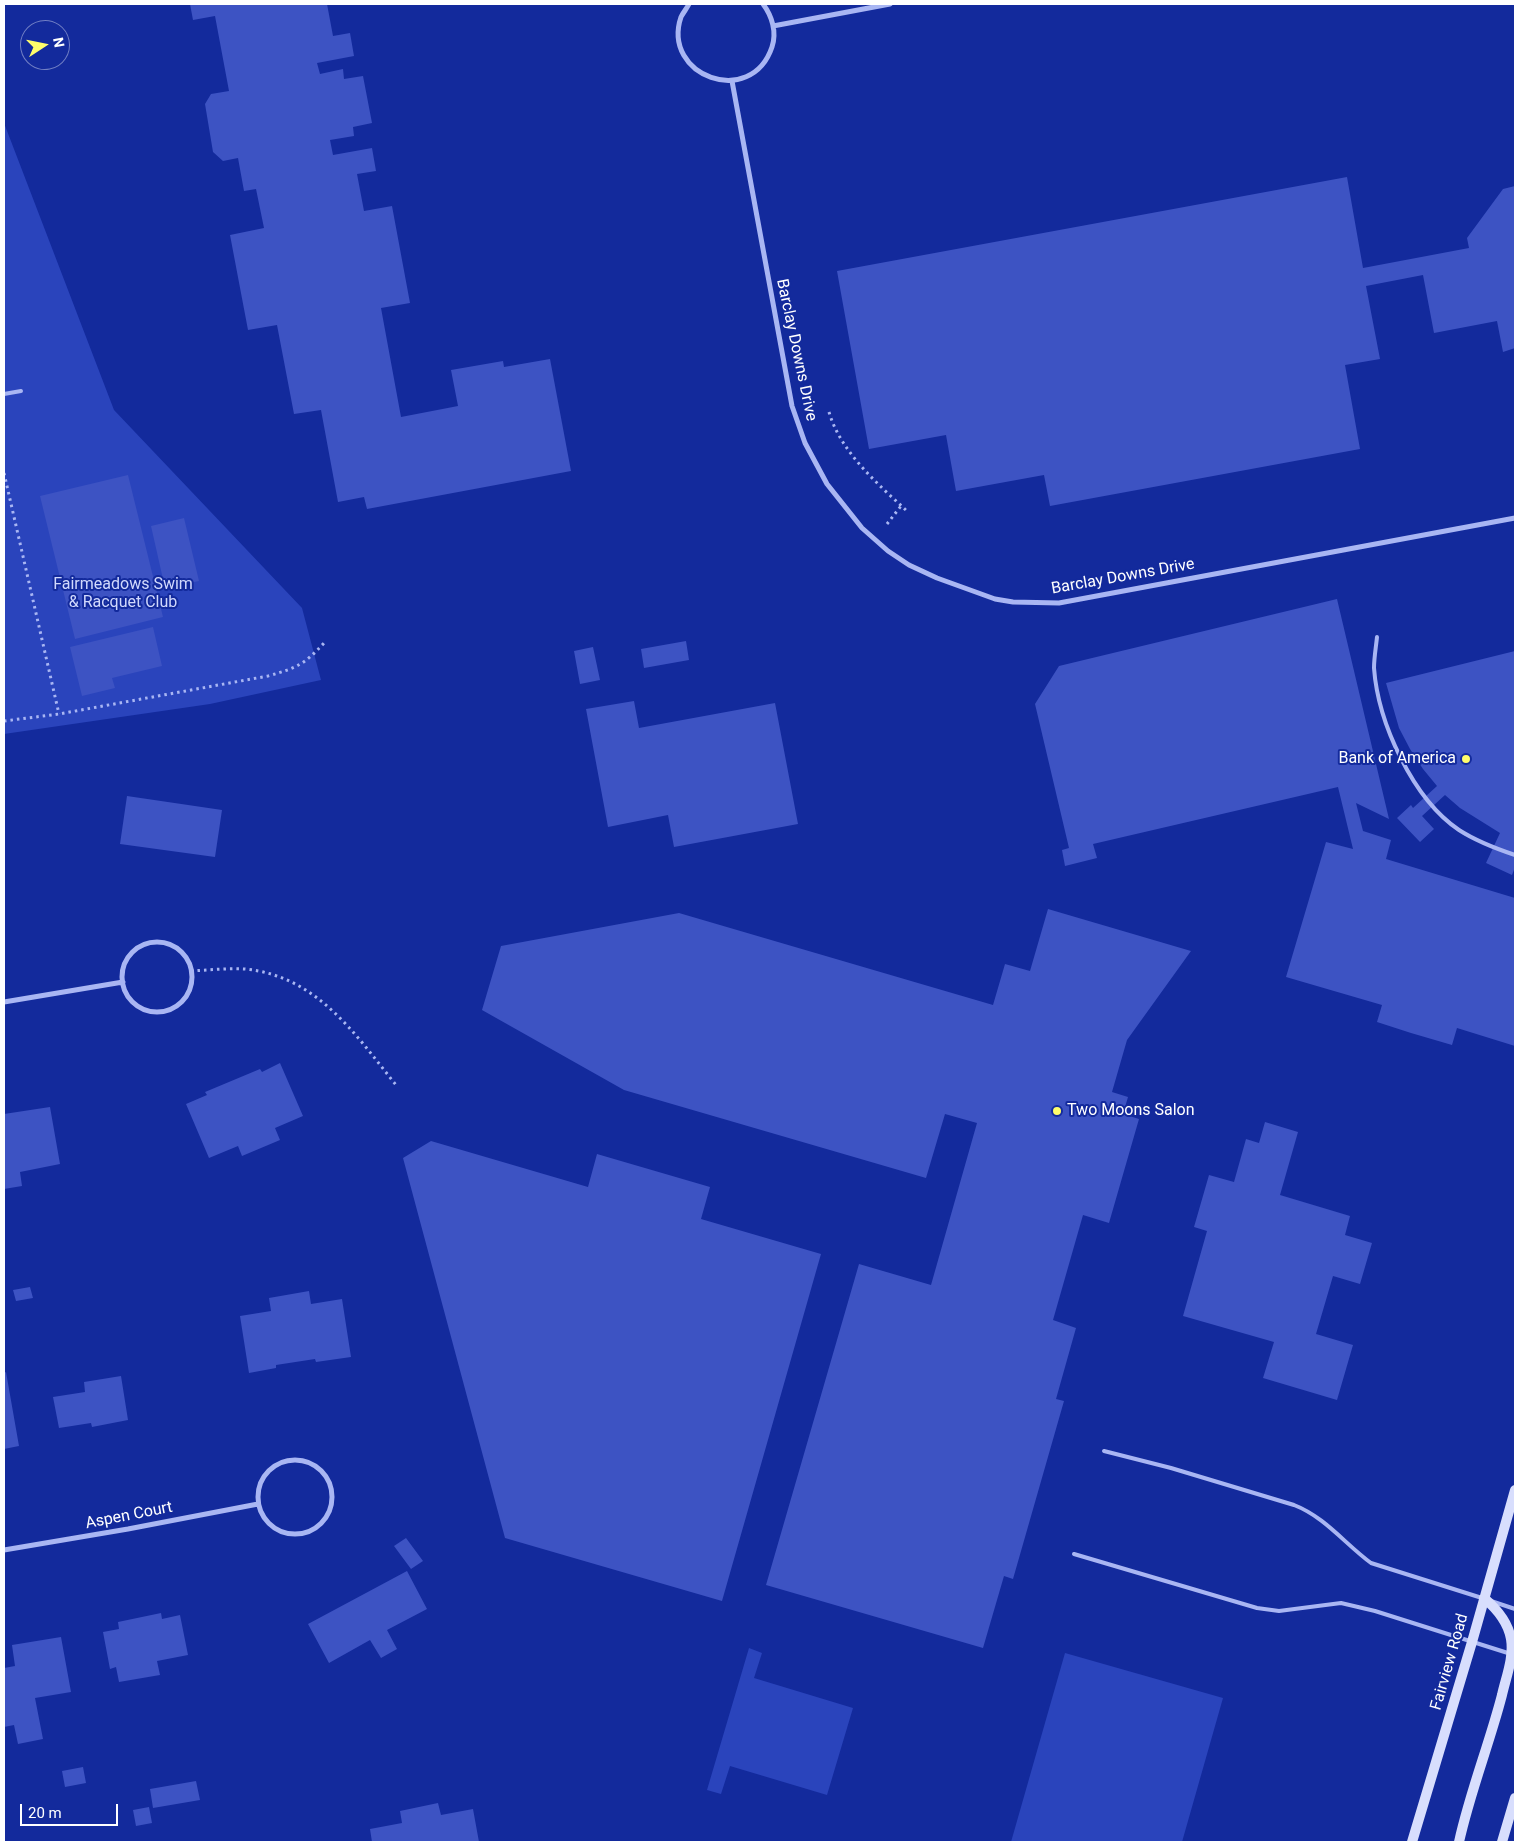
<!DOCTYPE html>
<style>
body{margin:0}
#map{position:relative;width:1519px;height:1846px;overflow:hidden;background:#132a9c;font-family:Roboto,sans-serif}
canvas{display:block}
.frame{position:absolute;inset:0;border:5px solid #fff;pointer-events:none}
.north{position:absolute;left:20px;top:20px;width:50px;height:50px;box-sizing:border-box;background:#132a9c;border:1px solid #717fc4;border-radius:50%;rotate:79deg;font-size:14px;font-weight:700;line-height:20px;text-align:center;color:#fff}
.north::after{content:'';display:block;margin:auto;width:18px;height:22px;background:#fffd6b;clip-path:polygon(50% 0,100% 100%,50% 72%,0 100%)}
.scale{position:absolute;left:20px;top:1804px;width:98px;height:22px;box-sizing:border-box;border:2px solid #fff;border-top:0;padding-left:6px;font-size:15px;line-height:18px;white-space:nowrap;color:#fff;-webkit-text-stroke:4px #132a9c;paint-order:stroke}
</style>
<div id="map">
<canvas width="1519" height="1846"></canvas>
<div class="frame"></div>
<div class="north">N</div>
<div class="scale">20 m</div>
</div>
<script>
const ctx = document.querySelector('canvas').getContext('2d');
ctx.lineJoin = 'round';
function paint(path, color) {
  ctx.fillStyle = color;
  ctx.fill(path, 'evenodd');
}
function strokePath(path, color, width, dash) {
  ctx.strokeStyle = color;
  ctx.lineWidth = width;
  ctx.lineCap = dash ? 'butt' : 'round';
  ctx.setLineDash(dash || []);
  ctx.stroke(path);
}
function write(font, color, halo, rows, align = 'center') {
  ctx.font = font + ' Roboto,sans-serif';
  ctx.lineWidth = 4;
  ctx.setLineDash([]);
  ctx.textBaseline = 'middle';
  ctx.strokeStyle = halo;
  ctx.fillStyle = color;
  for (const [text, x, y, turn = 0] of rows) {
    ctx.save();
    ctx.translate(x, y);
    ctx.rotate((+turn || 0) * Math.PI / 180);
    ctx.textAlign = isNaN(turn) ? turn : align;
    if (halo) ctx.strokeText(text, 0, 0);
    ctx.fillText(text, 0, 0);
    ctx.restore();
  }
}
const green = new Path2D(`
 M4 123 114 410 302 608 321 680 210 704 4 734Z
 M749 1648 762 1653 754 1678 853 1708 827 1795 730 1766 721 1794 707 1790Z
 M1065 1653 1223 1698 1182 1842H1011Z`);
const building = new Path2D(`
 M190 4H327L333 36 350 33 354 56 317 63 320 74 343 69 344 79 363 76 372 123 353 127 354 136 330 140 333 155 372 148 376 171 357 174 364 211 392 206 410 303 381 308 401 417 458 406 451 370 503 361 504 367 550 359 571 471 367 509 364 497 338 502 321 410 294 414 277 325 248 330 230 235 264 228 256 189 244 191 238 158 223 161 213 152 205 104 211 94 229 91 215 16 193 20Z
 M1347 177 1363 268 1469 248 1467 238 1503 189 1515 186V348L1503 352 1497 321 1434 333 1423 275 1366 286 1380 359 1345 365 1360 449 1050 506 1044 475 956 491 946 435 869 449 837 271Z
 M128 475 163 617 75 639 40 496Z
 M184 518 199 581 165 588 151 526Z
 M1337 599 1389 819 1356 803 1363 831 1391 840 1386 859 1515 898V1046L1457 1028 1452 1045 1411 1033 1377 1022 1382 1005 1286 977 1326 842 1353 849 1338 787 1093 844 1097 858 1065 866 1062 850 1069 848 1035 704 1059 666Z
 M153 627 162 666 112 678 115 688 82 696 70 647Z
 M686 641 689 660 644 668 641 649Z
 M593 647 600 680 580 684 574 651Z
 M1515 651V867L1512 875 1486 863 1500 833 1460 808 1445 795 1422 816 1434 829 1420 842 1397 818 1411 805 1413 808 1437 786 1423 769 1410 749 1399 728 1386 683Z
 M634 701 639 728 775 703 798 824 674 847 668 815 608 827 586 709Z
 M127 796 222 810 215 857 120 844Z
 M1048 909 1191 951 1127 1040 1112 1092 1128 1097 1123 1114 1139 1119 1109 1223 1083 1215 1053 1320 1076 1328 1056 1399 1064 1401 1013 1579 1004 1576 983 1648 766 1585 859 1264 931 1285 977 1123 945 1114 926 1178 624 1090 482 1010 501 946 679 913 993 1005 1005 964 1030 971Z
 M280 1063 303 1116 275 1128 280 1140 242 1156 238 1146 209 1158 186 1104 207 1095 205 1092 260 1069 262 1072Z
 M50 1107 60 1164 20 1172 22 1186 4 1189V1114Z
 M1265 1122 1298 1132 1280 1195 1350 1216 1345 1235 1372 1243 1360 1284 1333 1276 1316 1334 1353 1345 1337 1400 1263 1378 1274 1342 1183 1316 1207 1231 1194 1227 1209 1175 1234 1182 1246 1139 1259 1143Z
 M431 1141 588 1187 597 1154 710 1187 701 1219 821 1254 722 1601 505 1538 403 1158Z
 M30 1287 33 1298 16 1301 13 1290Z
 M309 1291 311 1304 342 1299 351 1357 316 1362 315 1359 276 1365V1368L249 1373 240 1316 271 1311 269 1298Z
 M6 1372 19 1446 4 1449V1373Z
 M121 1376 128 1420 92 1427 91 1423 59 1428 53 1397 85 1392 84 1382Z
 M406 1538 423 1561 411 1569 394 1546Z
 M407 1571 427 1609 387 1630 397 1649 381 1658 370 1640 329 1663 308 1624Z
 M161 1613 162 1619 180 1615 188 1655 157 1661 160 1675 119 1682 116 1667 110 1669 103 1632 119 1629 118 1622Z
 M61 1637 71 1692 35 1698 43 1739 18 1744 14 1725 4 1727V1668L15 1666 12 1645Z
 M83 1767 86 1783 65 1787 62 1771Z
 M196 1781 200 1800 153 1808 150 1789Z
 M438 1803 441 1815 473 1809 479 1842H372L370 1829 402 1823 400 1811Z
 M149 1807 152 1823 136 1826 133 1810Z`);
const path = new Path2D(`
 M829 412C841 453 878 484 908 512
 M4 473 59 714
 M887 524 901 506
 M4 721 59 714 268 676C296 668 304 665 324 643
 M191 971C209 970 227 968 245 969 317 976 355 1034 396 1085`);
const lane = new Path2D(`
 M4 394 21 391
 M1377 637C1376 647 1374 658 1374 668 1378 723 1413 799 1459 830 1476 841 1497 849 1515 855
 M1104 1451 1171 1468 1294 1505C1325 1517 1345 1544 1371 1563L1482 1598
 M1074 1554 1257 1608 1279 1611 1341 1603 1375 1611 1511 1654
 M1491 1601 1515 1609`);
const street = new Path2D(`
 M689 4C687 8 683 13 681 17 661 76 751 109 772 47 777 32 772 16 763 4
 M773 26 890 4
 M732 81 792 406 805 443 827 484 862 528 888 551 909 565 937 578 995 599 1013 602 1059 603 1515 518
 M122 977a35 35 0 1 1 70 0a35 35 0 1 1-70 0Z
 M4 1002 123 982
 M258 1497a37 37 0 1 1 74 0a37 37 0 1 1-74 0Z
 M4 1550 128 1529 258 1504`);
const secondary = new Path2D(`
 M1412 1842 1472 1642 1515 1490
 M1459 1842C1470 1792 1489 1745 1502 1695 1506 1677 1514 1658 1511 1639 1508 1622 1497 1609 1484 1598
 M1502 1842 1515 1798`);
const markers = [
 [1466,759,5,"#fffd6b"],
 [1057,1111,5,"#fffd6b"]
];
const streetNames = [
 ["Barclay Downs Drive",796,350,78],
 ["Barclay Downs Drive",1123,577,-10],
 ["Aspen Court",129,1516,-11],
 ["Fairview Road",1450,1662,-74]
];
const parkNames = [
 ["Fairmeadows Swim",123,585],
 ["& Racquet Club",123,603]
];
const poiNames = [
 ["Bank of America",1456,759],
 ["Two Moons Salon",1067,1111,"left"]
];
paint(green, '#2a44bc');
paint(building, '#3d53c3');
strokePath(path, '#a9b6f3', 3, [2.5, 4]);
strokePath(lane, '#a9b6f3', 4);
strokePath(street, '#a9b6f3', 5);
strokePath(secondary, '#d8defd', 10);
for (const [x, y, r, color] of markers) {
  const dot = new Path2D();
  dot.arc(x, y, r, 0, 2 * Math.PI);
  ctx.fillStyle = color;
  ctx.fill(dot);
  strokePath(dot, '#132a9c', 2);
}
write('16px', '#fff', '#132a9c', streetNames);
write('16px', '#d1d9fd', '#132a9c', parkNames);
write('16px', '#fff', '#132a9c', poiNames, 'right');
</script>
